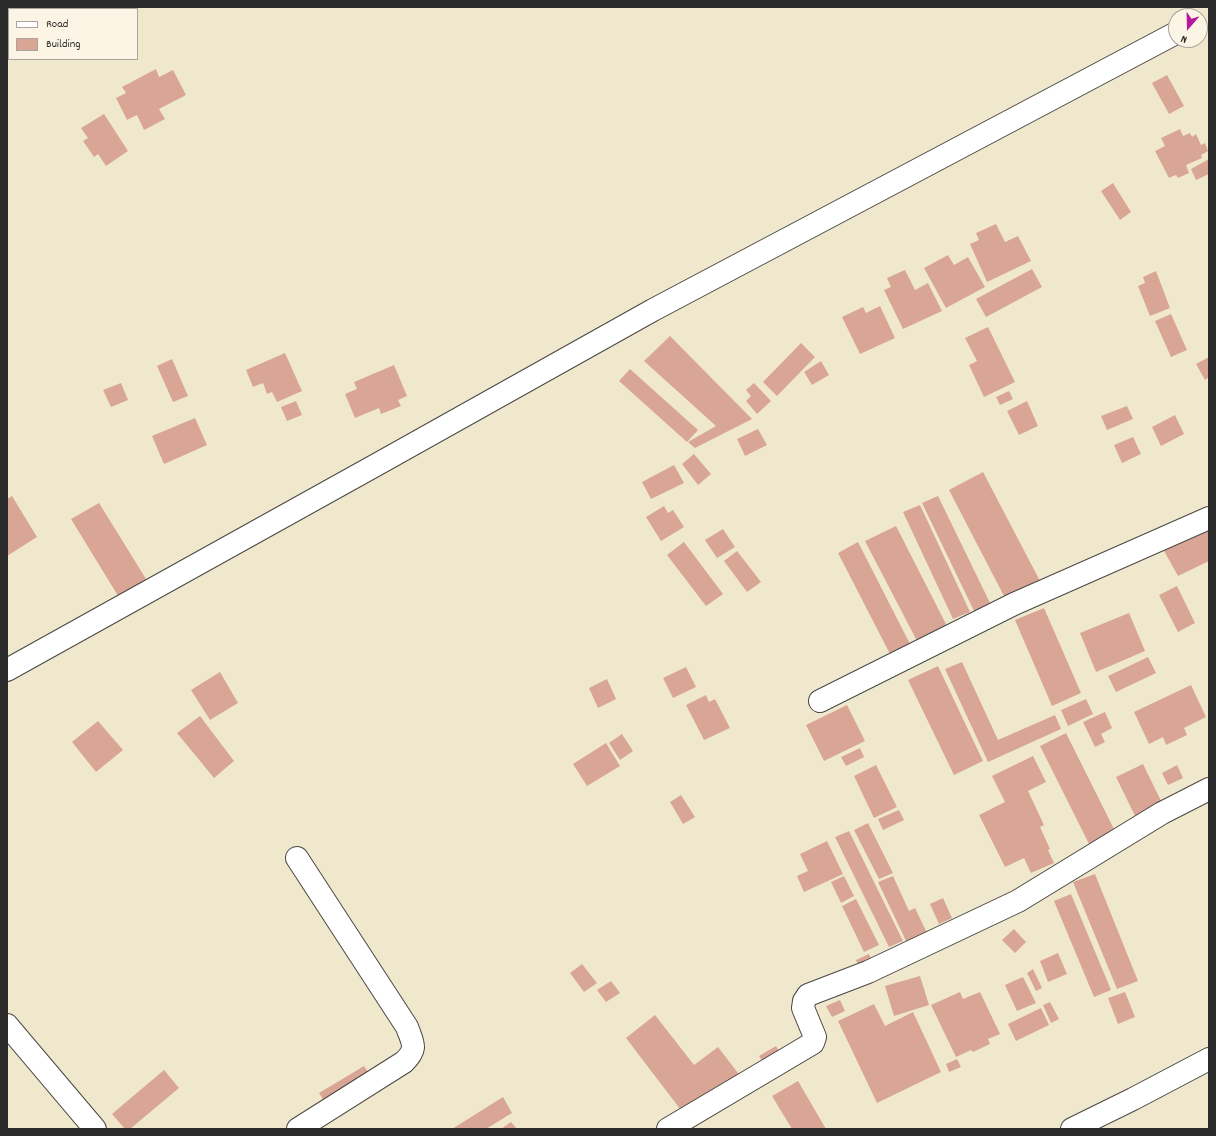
<!DOCTYPE html>
<style>
body{margin:0}
#map{position:relative;width:1216px;height:1136px;overflow:hidden;background:#f0e8cc;font-family:Dekko,sans-serif}
canvas{display:block}
.frame{position:absolute;inset:0;border:8px solid #2b2b2b;pointer-events:none}
.legend{position:absolute;left:8px;top:8px;width:130px;height:52px;box-sizing:border-box;background:#fcf5e5;border:1px solid #a8a49b;margin:0;padding:5px 7px;list-style:none;font-size:12px;color:#2b2b2b}
.legend li{display:flex;align-items:center;gap:8px;height:20px}
.legend b{width:20px;border:1px solid #a8a49b}
.north{position:absolute;left:1168px;top:8px;width:40px;height:40px;box-sizing:border-box;background:#fcf5e5;border:1px solid #a8a49b;border-radius:50%;rotate:200deg;font-size:11px;font-weight:700;line-height:16px;text-align:center;color:#2b2b2b}
.north::after{content:'';display:block;margin:auto;width:14px;height:18px;background:#b5179e;clip-path:polygon(50% 0,100% 100%,50% 72%,0 100%)}
</style>
<div id="map">
<canvas width="1216" height="1136"></canvas>
<div class="frame"></div>
<ul class="legend">
<li><b style="height:5px;background:#fff"></b>Road</li>
<li><b style="height:11px;background:#d9a696"></b>Building</li>
</ul>
<div class="north">N</div>
</div>
<script>
const ctx = document.querySelector('canvas').getContext('2d');
ctx.lineJoin = 'round';
function paint(path, color) {
  ctx.fillStyle = color;
  ctx.fill(path, 'evenodd');
}
function strokePath(path, color, width, dash) {
  ctx.strokeStyle = color;
  ctx.lineWidth = width;
  ctx.lineCap = dash ? 'butt' : 'round';
  ctx.setLineDash(dash || []);
  ctx.stroke(path);
}
const building = new Path2D(`
 M156 69 159 77 173 70 186 95 159 109 165 119 144 130 137 115 127 120 116 98 126 93 122 87Z
 M1167 75 1184 106 1169 114 1152 83Z
 M104 114 128 151 106 166 98 154 94 157 83 141 88 138 81 128Z
 M1180 129 1183 136 1190 133 1192 137 1196 134 1201 145 1205 143 1208 151 1201 155 1202 158 1186 165 1189 173 1178 178 1176 175 1169 178 1155 151 1165 146 1161 138Z
 M1209 159V174L1196 180 1191 169Z
 M1113 183 1131 212 1120 220 1101 191Z
 M996 224 1005 242 1018 236 1031 261 987 282 970 244 979 240 976 233Z
 M948 255 954 265 968 257 985 287 946 308 924 268Z
 M1032 269 1042 287 986 317 976 299Z
 M905 270 915 290 928 283 942 311 903 329 884 290 891 287 887 278Z
 M1156 271 1170 308 1150 316 1138 286 1145 283 1143 277Z
 M880 306 895 338 860 354 842 317 863 307 866 313Z
 M1171 314 1187 350 1171 357 1155 321Z
 M988 327 1015 382 984 397 969 365 977 361 965 338Z
 M670 336 752 419 695 448 688 442 716 426 644 361Z
 M801 343 815 357 777 396 763 382Z
 M285 353 302 391 277 402 272 392 267 394 263 383 253 387 246 370Z
 M1209 357V377L1205 380 1196 364Z
 M172 359 188 396 173 402 157 366Z
 M821 361 829 375 812 385 804 372Z
 M394 365 407 396 398 400 401 406 381 414 379 408 355 418 345 394 357 389 354 382Z
 M630 369 698 430 687 442 619 381Z
 M121 383 128 400 111 407 103 390Z
 M754 383 771 401 757 414 746 401 751 396 746 390Z
 M1009 391 1013 399 1000 405 996 397Z
 M296 401 302 415 287 421 281 407Z
 M1027 401 1038 426 1019 435 1007 411Z
 M1127 406 1133 419 1107 430 1101 416Z
 M1175 415 1184 434 1161 446 1152 427Z
 M195 418 207 445 164 464 152 436Z
 M758 429 767 445 745 456 737 439Z
 M1133 437 1141 454 1122 463 1114 445Z
 M694 454 711 474 698 485 682 464Z
 M674 465 684 483 651 499 642 482Z
 M983 472 1040 581 1005 598 949 490Z
 M12 496 37 537 7 556V499Z
 M938 496 991 605 975 613 922 503Z
 M99 503 151 587 123 604 71 519Z
 M920 505 970 612 953 619 903 512Z
 M664 506 668 513 673 510 684 527 661 541 646 517Z
 M896 526 947 626 917 641 865 541Z
 M1209 526V561L1178 576 1163 549Z
 M723 529 735 547 717 558 705 540Z
 M684 542 723 594 706 606 667 555Z
 M858 542 910 644 890 654 838 553Z
 M737 551 761 582 747 592 724 561Z
 M1177 586 1195 623 1178 632 1159 595Z
 M1044 608 1081 693 1052 706 1015 620Z
 M1129 613 1145 651 1096 672 1080 633Z
 M1148 657 1156 673 1116 692 1108 676Z
 M962 662 998 740 1055 715 1061 729 988 762 945 669Z
 M938 666 983 761 954 775 908 680Z
 M686 667 696 687 673 698 663 678Z
 M220 672 238 703 210 720 191 690Z
 M607 679 616 699 598 708 589 688Z
 M1191 685 1206 717 1184 728 1187 735 1166 745 1163 737 1149 744 1134 712Z
 M706 695 709 702 715 699 730 728 704 740 686 705Z
 M1086 699 1093 714 1068 726 1061 710Z
 M847 705 865 741 824 761 806 725Z
 M1105 712 1112 728 1101 734 1105 742 1095 747 1083 722Z
 M200 716 234 761 214 778 177 733Z
 M98 721 123 750 96 772 72 742Z
 M1066 733 1115 831 1089 844 1040 746Z
 M622 734 633 751 620 760 609 743Z
 M606 743 620 766 587 786 573 764Z
 M860 748 864 757 846 766 841 757Z
 M1033 756 1046 782 1028 791 1044 825 1040 827 1050 849 1048 850 1054 863 1031 873 1024 858 1005 867 979 815 1005 802 992 776Z
 M1143 764 1164 807 1137 820 1116 777Z
 M876 765 897 807 874 818 854 776Z
 M1177 765 1183 778 1168 785 1162 773Z
 M681 795 695 817 683 824 670 802Z
 M899 810 904 820 883 830 878 819Z
 M868 823 893 873 879 879 854 830Z
 M849 831 903 941 889 947 835 837Z
 M827 841 843 874 804 892 797 876 808 871 800 854Z
 M1095 874 1138 981 1117 989 1073 882Z
 M844 876 854 896 841 903 831 882Z
 M893 876 909 911 915 908 927 933 907 943 878 882Z
 M1071 894 1111 990 1094 997 1054 901Z
 M943 898 952 918 939 924 930 904Z
 M856 899 879 945 864 952 842 906Z
 M1014 929 1026 942 1015 953 1002 940Z
 M1058 953 1067 974 1048 982 1040 961Z
 M869 954 872 961 859 967 856 960Z
 M582 964 597 983 584 992 570 973Z
 M1033 969 1042 988 1036 991 1027 973Z
 M920 976 929 1005 894 1016 885 986Z
 M1023 977 1036 1003 1017 1011 1005 985Z
 M611 981 620 993 606 1002 597 990Z
 M960 992 963 999 980 992 1000 1034 988 1039 990 1044 973 1052 971 1050 956 1057 931 1005Z
 M1125 992 1135 1017 1118 1024 1108 998Z
 M840 1000 845 1011 832 1017 826 1006Z
 M1050 1002 1059 1019 1051 1023 1043 1005Z
 M874 1004 885 1026 913 1012 941 1072 877 1103 838 1021Z
 M1041 1008 1049 1025 1016 1041 1008 1024Z
 M655 1015 694 1065 718 1047 741 1077 687 1118 626 1038Z
 M776 1046 783 1058 767 1068 759 1056Z
 M957 1059 961 1067 949 1072 946 1064Z
 M364 1066 373 1080 328 1107 319 1093Z
 M164 1070 179 1088 130 1129H125L112 1114Z
 M798 1081 826 1129H792L772 1096Z
 M503 1097 512 1113 486 1129H452Z
 M511 1122 517 1129H501Z`);
const minor = new Path2D(`
 M7 670 376 465 653 310 1176 33
 M820 701 1014 604 1209 518
 M297 858 407 1027C413 1044 418 1048 404 1062L298 1129
 M7 1025 95 1129
 M668 1129 813 1043 815 1037 803 1008 804 1001 808 995 868 972 1018 901 1162 813 1209 789
 M1072 1129 1133 1099 1209 1059`);
paint(building, '#d9a696');
strokePath(minor, '#494743', 24);
strokePath(minor, '#fff', 22);
</script>
